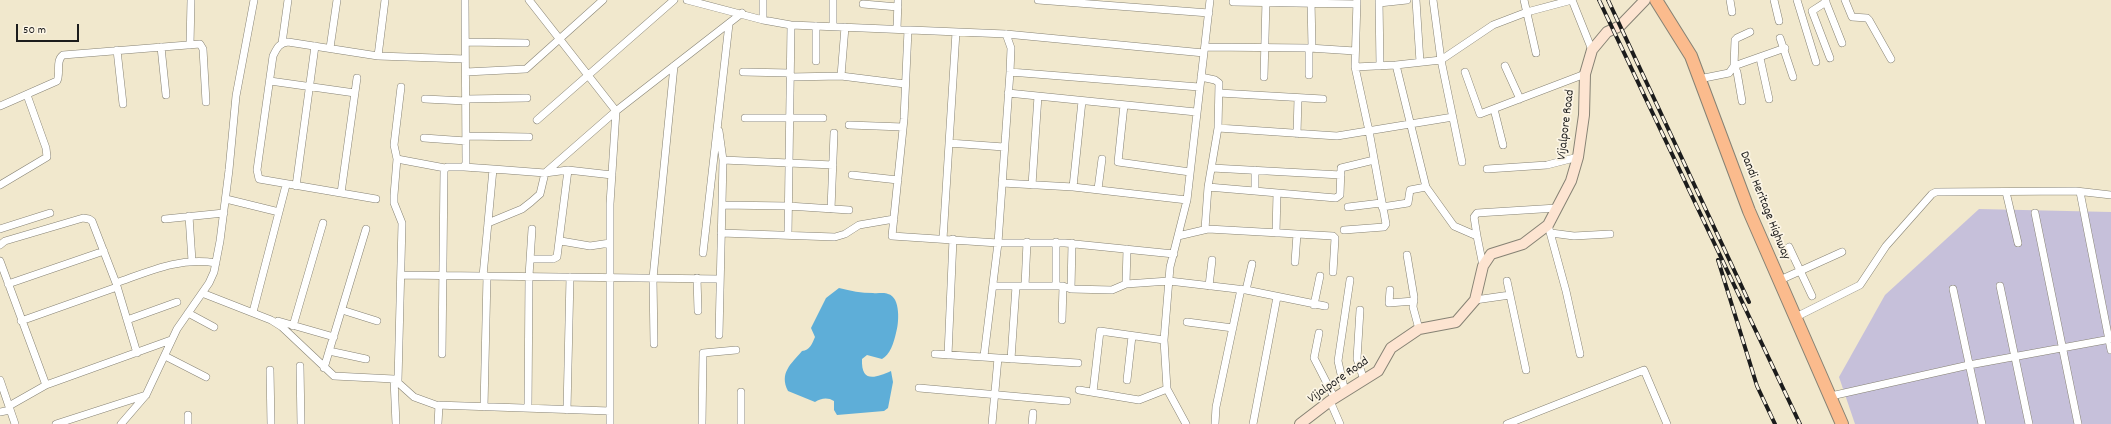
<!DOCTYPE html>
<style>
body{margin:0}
#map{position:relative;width:2111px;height:424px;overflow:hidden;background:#f1e8cd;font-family:Dekko,sans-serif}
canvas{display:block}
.scale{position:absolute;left:16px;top:24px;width:63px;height:18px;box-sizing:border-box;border:2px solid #1c1c1c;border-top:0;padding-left:5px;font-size:12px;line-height:14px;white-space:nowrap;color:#1c1c1c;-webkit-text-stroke:3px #fcf5e5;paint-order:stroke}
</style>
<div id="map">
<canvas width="2111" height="424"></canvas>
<div class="scale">50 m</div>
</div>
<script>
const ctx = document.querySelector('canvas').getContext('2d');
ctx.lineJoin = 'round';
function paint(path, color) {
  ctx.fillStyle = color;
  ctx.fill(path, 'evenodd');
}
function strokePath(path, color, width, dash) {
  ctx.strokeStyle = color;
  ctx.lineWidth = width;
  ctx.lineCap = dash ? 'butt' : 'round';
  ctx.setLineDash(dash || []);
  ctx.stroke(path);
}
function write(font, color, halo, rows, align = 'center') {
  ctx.font = font + ' Dekko,sans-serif';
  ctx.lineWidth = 3.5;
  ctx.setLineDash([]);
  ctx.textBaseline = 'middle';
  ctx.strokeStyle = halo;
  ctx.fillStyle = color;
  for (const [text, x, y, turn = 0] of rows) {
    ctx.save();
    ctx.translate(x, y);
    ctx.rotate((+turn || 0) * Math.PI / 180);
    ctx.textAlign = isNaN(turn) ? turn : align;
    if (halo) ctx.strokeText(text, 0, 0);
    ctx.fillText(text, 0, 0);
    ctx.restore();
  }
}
const industrial = new Path2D(`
 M1979 209 2111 212V424H1855L1839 377 1885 295Z`);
const water = new Path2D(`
 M839 288C851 291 861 293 873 293 877 294 884 292 888 294 901 297 899 324 896 333 894 342 890 355 882 359L867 355 862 359C861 383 875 378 891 371L893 382 888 408 884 411 837 415 834 410V401C828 397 821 398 815 402L788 391C779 373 791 364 802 351 810 350 812 344 815 337L811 328 826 298Z`);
const minor = new Path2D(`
 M529 0 616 111 610 204V424
 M687 0 763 20 791 25 1006 34 1204 53
 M763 0V20
 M833 0V26
 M1038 0 1209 13
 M1311 0 1312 48
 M1379 0 1380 66
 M1416 0 1420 62
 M1433 0 1441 60 1462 162
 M1524 0 1536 53
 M1572 0 1592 50
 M1730 0 1732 12
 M1774 0 1779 21
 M1797 0 1816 62
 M1825 0 1842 43
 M1845 0 1852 17 1867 18 1869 20 1891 59
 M1233 2 1357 4
 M1826 2 1812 11 1830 58
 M1379 3 1407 0
 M863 4 898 7
 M816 26V61
 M897 29 898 0
 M908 30 904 119 892 236 998 243H1065L1174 254
 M1780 38 1793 77
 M466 42 526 43
 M282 43 288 0
 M190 45 191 0
 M161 47 166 95
 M1205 47 1309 48 1355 51
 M330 48 337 0
 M1309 48V75
 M117 50 123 104
 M378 56 385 0
 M1760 58 1769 99
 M1396 65 1426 187 1454 226 1477 236 1483 266
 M1505 66 1520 99
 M1355 67 1396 65 1441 60 1493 25 1527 12 1572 0
 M466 72 526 69 603 0
 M743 72 790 73
 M1010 72 1199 87
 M1465 72 1480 114 1585 74
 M841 76 845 27
 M790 77 841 76 905 84
 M1201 77 1215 80 1219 83 1218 128 1208 187 1205 229
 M1264 77 1266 0
 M1699 79 1729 73 1734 66 1785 48
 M270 81 355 93
 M1008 93 1196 112
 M1219 93 1323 99
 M425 99 466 101
 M466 99 527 98
 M1742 101 1737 72 1734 66 1735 40 1737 38 1750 32
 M1124 105 1118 162 1190 172
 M0 106 57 81C61 73 55 61 63 55L200 44 203 49 206 102
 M1494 109 1503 145
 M745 118H823
 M537 120 674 0
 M849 125 903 127
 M1218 128 1337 136 1453 117
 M719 131 723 160 719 335
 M1297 134 1298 98
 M466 136 529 137
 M424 138 466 141
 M949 143 1004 147
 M397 159 445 168
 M723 160 833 165
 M464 167 493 169 483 276
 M1212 168 1341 175
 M493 169 545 173 568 170 612 175
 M1487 169 1547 165 1578 157
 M852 175 898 180
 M1002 183 1073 187 1187 200
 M0 185 47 157 46 148 27 95
 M1032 185 1038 96
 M296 186 315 46
 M1073 187 1082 101
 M1208 187 1336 198 1340 195 1341 168 1374 160
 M1098 189 1102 159
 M1255 191V170
 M2006 192 2018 243
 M2080 192 2111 350
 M341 193 357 78
 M226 199 279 212
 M376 199 259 179 257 170 273 56C277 48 279 43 288 42L378 56 465 59
 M722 205 788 206 849 210
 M1348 207 1381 203
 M1382 207 1408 203 1410 190 1426 187
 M831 209 834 133
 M2035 213 2078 424
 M189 216 192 261
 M165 219 224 213
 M488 223 522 209 531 202 540 194 545 173 616 111 742 13
 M1548 225 1566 291 1580 354
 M0 229 50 213
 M1344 230 1384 227 1386 224 1369 131 1355 67 1357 0
 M721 233 835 237 845 234 859 225 894 219
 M1276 233 1277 193
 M1551 233 1574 236 1610 234
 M788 235 791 25
 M1178 236 1208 229 1333 236 1335 238 1333 272
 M1477 236 1474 217 1477 213 1557 208
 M943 239 956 32
 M561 241 590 246 610 243
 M0 245 5 241 83 218 89 219 92 221 116 283 137 353
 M1789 247 1812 296
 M703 253 729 24
 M1407 255 1414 297 1413 307 1419 329
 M530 259H553L557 257 568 170
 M0 261 46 385
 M1295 262 1297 234
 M401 275 720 279
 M697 278 698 311
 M1780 280 1842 252
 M1507 281 1526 370
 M116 283C150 271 179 257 216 263
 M8 284 104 251
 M1126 284 1127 249
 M993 286H1063L1071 289 1112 290 1126 284 1169 281 1246 290 1325 306
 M1025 286 1027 242
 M1056 286V242
 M1209 286 1212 260
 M2000 286 2029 424
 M1071 289 1072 243
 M1953 289 1982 424
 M1246 290 1252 264
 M1390 290 1389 303 1414 301
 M202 293 271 320 282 327 334 376 394 379 414 397 436 405 610 411
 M1475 300 1510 295
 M1314 305 1320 276
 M342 310 377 321
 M1360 310 1357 359 1364 380
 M253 312 286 185
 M188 313 214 327
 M1796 317 1860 285 1886 246 1932 194 1936 192 2076 191 2111 195
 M127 320 177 302
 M1062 320 1063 286
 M21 321 117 287
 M278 321 334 337
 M1187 322 1233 328
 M293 326 323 223
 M1319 333 1314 358 1335 399
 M654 344 653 278 674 66
 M329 351 366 359
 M442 354 444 170 447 167H464L466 163 465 0
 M935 354 1078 363
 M948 355 953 239
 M165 356 206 377
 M984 356 998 243 1010 72 1011 48 1006 34
 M1011 359 1016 286
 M300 366 301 424
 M324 368 366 229
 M270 370 271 424
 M394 379 396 424
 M0 380 15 424
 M1127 380 1132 336
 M398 381 402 223 394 203V195L397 159 394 145 401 87
 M919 388 1067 401
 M1079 390 1139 400 1167 389
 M741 392V424
 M1093 392 1100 331 1164 340
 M1345 392 1338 361 1350 280
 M1831 396 1969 365 2111 339
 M1330 401 1340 424
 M9 406 46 385 171 340
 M484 407 487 276
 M528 408 529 276 532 229
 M567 410 570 277
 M0 412 10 410
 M56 424 146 395
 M121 424 146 395 177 329 209 283 214 272 220 241 229 170 236 96 254 0
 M188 424V415
 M438 424 439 405
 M702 424 703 353 736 350
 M992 424 998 358
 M1032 424 1033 413
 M1186 424 1167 389 1164 340 1170 267 1187 200 1210 0
 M1215 424 1216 407 1241 289
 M1253 424 1277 297
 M1507 424 1644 370 1667 424`);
const secondary = new Path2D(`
 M1300 424 1330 401 1378 371 1391 348 1419 329 1456 322 1475 300 1483 266 1491 254 1523 244 1548 225 1571 181 1578 157 1584 115 1585 74 1592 50 1607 32 1620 26 1645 0`);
const trunk = new Path2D(`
 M1656 0 1691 56 1749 211 1842 424`);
const rail = new Path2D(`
 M1599 0 1800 424
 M1608 0 1749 302
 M1718 260 1757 386 1775 424`);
const streetNames = [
 ["Vijalpore Road",1567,125,-83],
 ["Dandi Heritage Highway",1764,206,68],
 ["Vijalpore Road",1339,381,-35]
];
paint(industrial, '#c6c0da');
paint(water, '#5eaed8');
strokePath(minor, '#868274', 8);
strokePath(secondary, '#868274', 12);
strokePath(trunk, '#868274', 14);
strokePath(minor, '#fff', 7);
strokePath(secondary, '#fde4d1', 10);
strokePath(trunk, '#fbbb8d', 12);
strokePath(rail, '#1c1c1c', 4);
strokePath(rail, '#fcf5e5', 2.5, [8]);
write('13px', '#1c1c1c', '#fcf5e5', streetNames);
</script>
